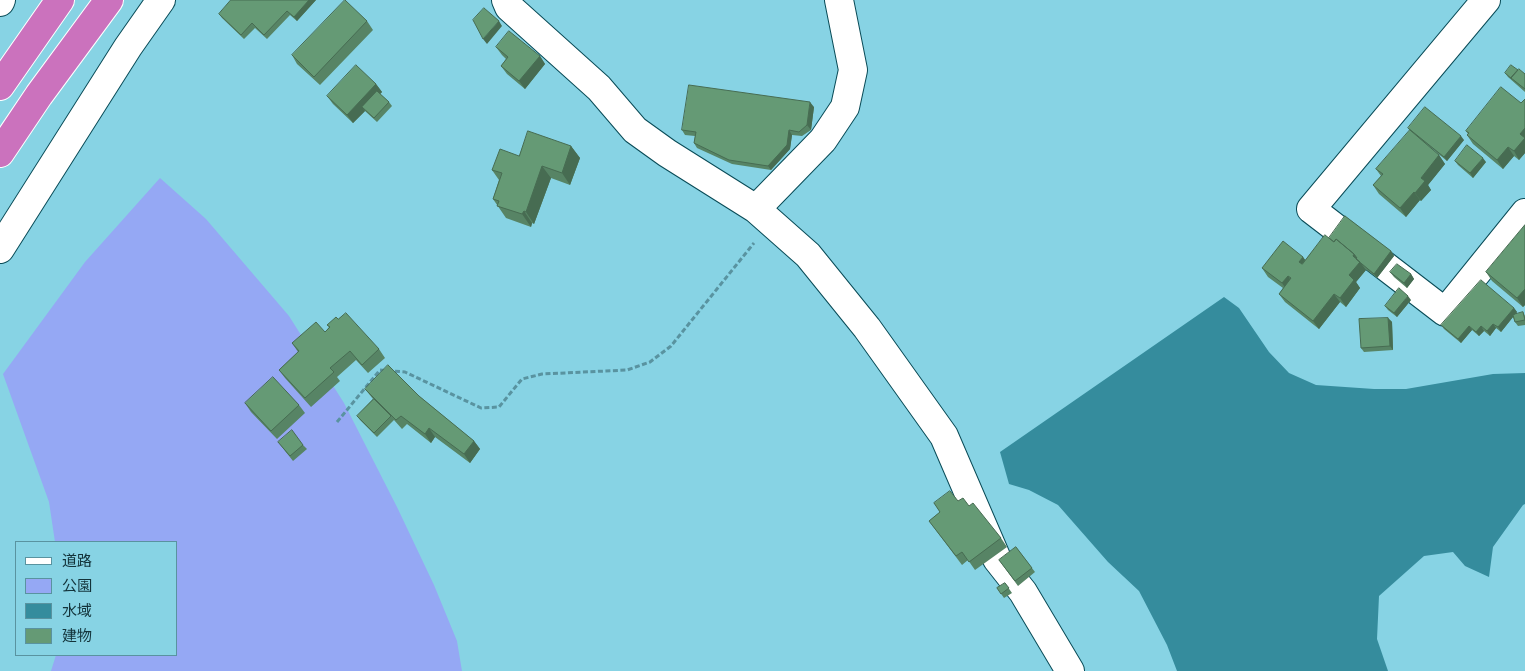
<!DOCTYPE html>
<meta charset="utf-8">
<style>
body{margin:0}
#map{position:relative;width:1525px;height:671px;overflow:hidden;background:#87d3e4;font-family:Jost,"Noto Sans JP",sans-serif}
canvas{display:block}
.legend{position:absolute;left:15px;top:541px;width:162px;height:115px;box-sizing:border-box;background:#87d3e4;border:1px solid #5993a0;margin:0;padding:6px 9px;list-style:none;font-size:15px;color:#13333a}
.legend li{display:flex;align-items:center;gap:10px;height:25px}
.legend b{width:25px;border:1px solid #5993a0}
</style>
<div id="map">
<canvas width="1525" height="671"></canvas>
<ul class="legend">
<li><b style="height:6px;background:#fff"></b>道路</li>
<li><b style="height:14px;background:#95a8f4"></b>公園</li>
<li><b style="height:14px;background:#358c9d"></b>水域</li>
<li><b style="height:14px;background:#659a75"></b>建物</li>
</ul>
</div>
<script>
const ctx = document.querySelector('canvas').getContext('2d');
ctx.lineJoin = 'round';
function paint(path, color) {
  ctx.fillStyle = color;
  ctx.fill(path, 'evenodd');
}
function strokePath(path, color, width, dash) {
  ctx.strokeStyle = color;
  ctx.lineWidth = width;
  ctx.lineCap = dash ? 'butt' : 'round';
  ctx.setLineDash(dash || []);
  ctx.stroke(path);
}
const green = new Path2D(`
 M160 178 206 219 289 316 344 403 397 507 434 585 457 641 462 671H51L56 655H176V542H55L49 502 3 374 85 262Z`);
const water = new Path2D(`
 M1224 297 1239 308 1269 352 1289 373 1316 385 1374 389H1406L1493 374 1525 373V504L1523 505 1493 547 1489 577 1465 566 1453 552 1424 556 1379 596 1377 639 1388 671H1177L1167 645 1139 591 1108 562 1058 505 1029 490 1009 484 1000 452Z`);
const path = new Path2D(`
 M337 422 380 370 405 372 481 408 499 407 522 379 542 374 627 370 650 362 671 346 754 243`);
const minor = new Path2D(`
 M506 0 509 7 599 88 635 130 667 153 756 209 808 255 867 328 944 436 997 559 1023 592 1070 671
 M1486 0 1311 209 1445 312 1525 213
 M0 2 1 0
 M756 209 823 140 845 107 853 70 839 0
 M0 249 128 47 161 0`);
const highway = new Path2D(`
 M0 86 60 0
 M0 153 39 95 109 0`);
const wall = new Path2D(`
 M231 0H316L297 21 290 15 267 39 255 28 244 39 222 18 219 14Z
 M367 21 373 30 320 85 297 64 292 55Z
 M496 47 540 56 545 64 525 89 507 74 501 66 506 59 502 55Z
 M1518 70 1525 74V92L1508 77 1505 73Z
 M376 84 382 92 380 94 389 102 392 106 377 122 365 111 353 123 333 104 327 96Z
 M1525 99V153L1519 160 1514 156 1503 169 1473 144 1467 135 1468 134 1466 131 1521 103Z
 M814 107 811 130 802 136 792 135 790 149 771 170 732 164 697 148 694 143 695 136 685 135 682 130Z
 M1408 128 1464 140 1447 161 1424 142 1439 155 1445 164 1428 185 1431 190 1421 201 1420 200 1406 217 1379 194 1373 185 1381 176 1376 169 1410 131Z
 M571 146 580 158 570 185 551 178 534 224 532 223 531 227 506 218 493 199 499 180 492 170 519 156Z
 M1455 161 1486 162 1473 178 1458 165Z
 M1525 225V305L1523 307 1492 281 1486 272Z
 M1391 251 1394 256 1377 278 1364 268 1366 270 1356 282 1360 288 1346 307 1340 302 1319 329 1285 302 1279 294 1283 288 1268 277 1262 268 1303 257 1305 260Z
 M1390 272 1411 274 1414 279 1407 288 1394 277Z
 M1411 300 1397 317 1388 310 1385 306Z
 M1514 308 1517 312 1515 315 1523 312 1525 316V325L1518 326 1515 322 1513 317 1501 332 1496 328 1490 336 1484 331 1479 336 1472 330 1461 343 1444 329 1441 325Z
 M1388 318 1392 322 1393 350 1364 352 1361 348Z
 M338 319 379 349 385 358 368 373 356 360 337 377 340 381 311 407 285 378 279 370 298 352 292 343 325 332 329 327 327 325Z
 M365 389 419 396 474 441 480 449 470 463 435 437 431 443 407 424 402 429 394 420 377 437 360 420 357 416 373 399Z
 M245 403 299 405 305 413 277 439 251 412Z
 M278 442 303 445 307 449 293 461Z
 M958 501 969 506 1001 538 1007 547 975 570 968 560 962 565 929 521 940 512 934 503Z
 M1016 547 1035 572 1018 586 999 560Z
 M1005 583 1012 593 1004 598 997 588Z`);
const shadedWall = new Path2D(`
 M309 0H316L297 21 294 17Z
 M499 21 502 26 487 44 483 39Z
 M540 56 545 64 525 89 519 81Z
 M376 84 382 92 365 110 362 107 365 111 353 123 347 115Z
 M810 102 814 107 811 130 807 125Z
 M1525 128V153L1519 160 1514 151 1520 134Z
 M789 130 792 135 790 149 771 170 768 166Z
 M1461 136 1464 140 1447 161 1444 157Z
 M571 146 580 158 570 185 562 173Z
 M1508 147 1514 156 1503 169 1497 160Z
 M1439 155 1445 164 1428 185 1431 190 1421 201 1415 193 1421 178Z
 M1483 158 1486 162 1473 178 1470 173Z
 M542 166 551 178 534 224 526 212Z
 M1414 192 1420 200 1406 217 1400 208Z
 M524 211 532 223 531 227 522 214Z
 M1391 251 1394 256 1377 278 1374 274Z
 M1354 254 1366 270 1356 282 1360 288 1346 307 1340 298 1349 275 1353 256Z
 M1303 257 1309 265 1305 271 1299 262Z
 M1411 274 1414 279 1407 288 1404 283Z
 M1288 276 1294 285 1288 292 1282 283Z
 M1525 289V305L1523 307 1517 298Z
 M1334 294 1340 302 1319 329 1313 321Z
 M1408 296 1411 300 1397 317 1394 313Z
 M1514 308 1517 312 1501 332 1498 327Z
 M1388 318 1392 322 1393 350 1390 346Z
 M1493 324 1496 328 1490 336 1487 331Z
 M1469 326 1472 330 1461 343 1458 339Z
 M1481 326 1484 331 1479 336 1476 332Z
 M429 428 435 437 431 443 425 434Z
 M474 441 480 449 470 463 464 454Z`);
const building = new Path2D(`
 M231 0H309L294 17 287 11 264 35 252 23 241 35 219 14Z
 M345 0 367 21 314 77 292 55Z
 M484 8 499 21 483 39 473 20Z
 M509 31 540 56 519 81 501 66 508 57 496 47Z
 M356 65 376 84 347 115 327 96Z
 M1511 65 1518 70 1511 78 1512 79 1505 73Z
 M1519 69 1525 74V89L1511 78Z
 M689 85 810 102 807 125 799 132 789 130 787 145 768 166 729 160 694 143 696 132 682 130Z
 M1501 87 1521 103 1525 99V128L1520 134 1525 138 1514 151 1508 147 1497 160 1467 135 1469 133 1466 131Z
 M377 91 389 102 374 118 362 107Z
 M1425 107 1461 136 1444 157 1408 128Z
 M1410 130 1439 155 1421 178 1425 181 1415 193 1414 192 1400 208 1373 185 1383 174 1376 169Z
 M528 131 571 146 562 173 542 166 526 212 524 211 522 214 497 206 499 201 493 199 502 173 492 170 500 149 519 156Z
 M1467 145 1483 158 1470 173 1455 161Z
 M1345 216 1391 251 1374 274 1356 259 1357 258 1354 254 1336 239 1334 242 1329 238Z
 M1525 225V289L1517 298 1486 272Z
 M1325 235 1334 242 1336 239 1354 254 1353 256 1360 262 1349 275 1354 280 1340 298 1334 294 1313 321 1279 294 1291 278 1288 276 1282 283 1262 268 1283 241 1303 257 1299 262 1302 264Z
 M1397 264 1411 274 1404 283 1390 272Z
 M1481 280 1514 308 1498 327 1493 324 1487 331 1481 326 1476 332 1469 326 1458 339 1441 325Z
 M1399 288 1408 296 1394 313 1385 306Z
 M1523 312 1525 320 1515 322 1513 315Z
 M346 313 379 349 362 365 350 351 330 368 334 372 305 398 279 370 299 351 292 343 316 322 325 332 330 327 327 325 336 317 338 319Z
 M1388 318 1390 346 1361 348 1359 319Z
 M388 365 419 396 474 441 464 454 429 428 425 434 401 416 396 420 365 389Z
 M273 377 299 405 271 431 245 403Z
 M374 399 391 416 374 433 357 416Z
 M292 430 303 445 290 456 278 442Z
 M950 491 958 501 963 498 969 506 973 503 1001 538 969 562 962 552 956 556 929 521 940 512 934 503Z
 M1016 547 1032 568 1015 581 999 560Z
 M1005 583 1009 588 1001 594 997 588Z`);
paint(green, '#95a8f4');
paint(water, '#358c9d');
strokePath(minor, '#094b57', 30);
strokePath(highway, '#fff', 30);
strokePath(path, '#5993a0', 3, [5, 2.5]);
strokePath(minor, '#fff', 28);
strokePath(highway, '#cb72bd', 28);
paint(wall, '#578465');
paint(shadedWall, '#476c52');
paint(building, '#659a75');
strokePath(building, '#476c52', 1);
</script>
